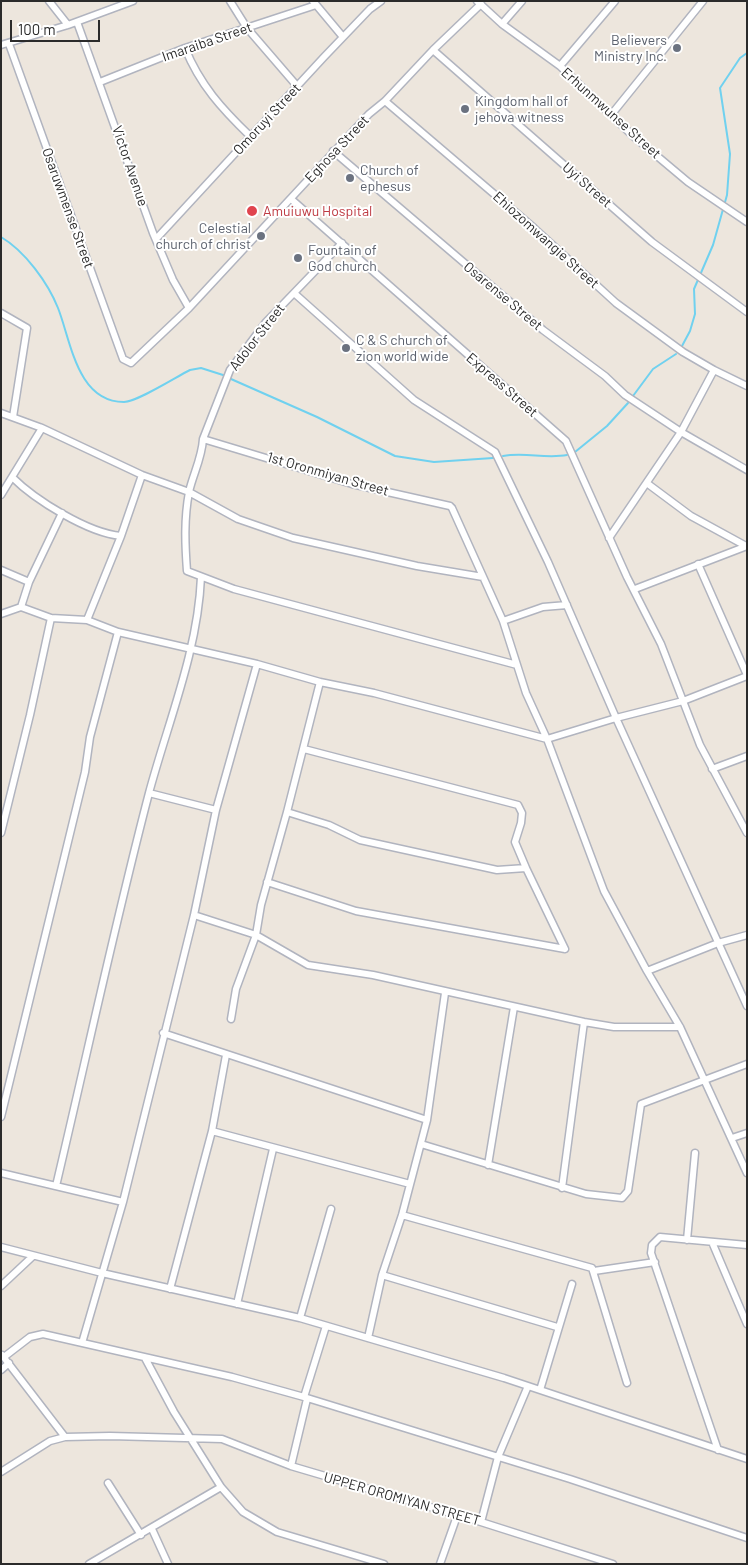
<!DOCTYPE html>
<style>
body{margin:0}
#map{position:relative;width:748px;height:1565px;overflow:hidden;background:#ede6dd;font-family:Barlow,sans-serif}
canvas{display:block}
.frame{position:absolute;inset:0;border:2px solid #2b2b2b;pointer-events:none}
.scale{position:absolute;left:10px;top:20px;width:90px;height:22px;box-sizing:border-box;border:2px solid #2b2b2b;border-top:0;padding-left:6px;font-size:15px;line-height:18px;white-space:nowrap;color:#2b2b2b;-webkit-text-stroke:4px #fff;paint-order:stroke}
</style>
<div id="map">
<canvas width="748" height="1565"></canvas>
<div class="frame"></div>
<div class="scale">100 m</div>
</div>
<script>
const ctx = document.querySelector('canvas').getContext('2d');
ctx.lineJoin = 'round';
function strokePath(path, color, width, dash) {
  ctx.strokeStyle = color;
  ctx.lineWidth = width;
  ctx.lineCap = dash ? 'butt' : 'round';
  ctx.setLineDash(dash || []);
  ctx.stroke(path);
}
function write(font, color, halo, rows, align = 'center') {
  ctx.font = font + ' Barlow,sans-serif';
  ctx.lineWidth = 4;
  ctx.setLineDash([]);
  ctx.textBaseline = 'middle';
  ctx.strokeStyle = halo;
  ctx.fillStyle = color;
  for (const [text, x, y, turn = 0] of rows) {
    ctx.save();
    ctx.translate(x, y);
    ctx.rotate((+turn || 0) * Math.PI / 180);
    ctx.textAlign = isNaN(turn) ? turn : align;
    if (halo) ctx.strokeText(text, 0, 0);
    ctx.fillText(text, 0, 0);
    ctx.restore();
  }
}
const stream = new Path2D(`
 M1 237C25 251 48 283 58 308 71 341 77 402 124 402 137 402 176 377 190 370L201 368 223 375
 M682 346 690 331 695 314 694 289 713 245 727 195 730 154 720 88 740 58 747 53
 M231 379 317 417 395 456 434 462 493 458
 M633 396 653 369 676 354
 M575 452 607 426 628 403
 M503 456C525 452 546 459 567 455`);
const minor = new Path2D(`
 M49 1 68 25
 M230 1 247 28 297 86
 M313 1 343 37
 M477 1 502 24 560 66 632 135 688 182 747 222
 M77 22 153 233 173 280 189 308
 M502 24 522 1
 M9 44 123 359 131 363 189 308 369 114 385 101 433 50 481 4
 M1 45 68 25 133 1
 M185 48C200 85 222 109 250 136
 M433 50 652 242 747 312
 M560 66 615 1
 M100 82 185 48 316 5
 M385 101 534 228 616 303 683 352 714 370 747 386
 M611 115 703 1
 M333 151 543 330 605 376 625 395 681 432 747 470
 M291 199 566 441 627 577 661 644 700 745 747 833
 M156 239 324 57 370 9 381 1
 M342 243 266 322 230 370 203 439C202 458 193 474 189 492 184 519 185 544 187 571L234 589 517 665
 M294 293 414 400 495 452 548 562 616 718 747 1006
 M1 313 27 328 13 417
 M1 413 42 428 142 475 189 492 238 519 293 538 417 566 483 577
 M42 428 12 477C35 500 88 533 121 536
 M203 439 352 484 450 506 452 508 503 621 526 693 547 739 604 891 647 971 680 1027 747 1173
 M648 484 691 516 746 546
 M1 495 12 477
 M609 538 681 432 714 370
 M698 564 747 675
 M1 570 29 582
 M635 589 747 546
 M21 607 29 582 62 513
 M1 614 21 607 51 618 87 620 118 632 90 737 85 772 1 1117
 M87 620 121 536 142 475
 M503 621 543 607 567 605
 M118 632 257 664 320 682
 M304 749 518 805 522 813 521 823 515 842 526 868 565 949
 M712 769 747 756
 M149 793 216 810
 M287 812 329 825 360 840 497 870 526 868
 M1 833 30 715 51 618
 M267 882 356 911 565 949
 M194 915 256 935 308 965 373 975 584 1022 614 1027H680
 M647 971 718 943 747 935
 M231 1019 236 989 256 935 261 905 287 812 320 682 374 693 547 739 616 718 683 701 747 676
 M163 1033 427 1120 402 1215 382 1275 368 1338
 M427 1120 445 993
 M212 1131 410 1184
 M732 1138 747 1133
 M421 1144 586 1194 622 1198 628 1191 641 1104 747 1064
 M488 1165 514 1007
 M1 1173 123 1202
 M56 1186C87 1055 115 923 149 793 168 722 198 651 201 577
 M562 1188 584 1022
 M402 1215 592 1268 627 1383
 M687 1240 695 1153
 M712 1242 747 1324
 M1 1247 102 1273 300 1318 504 1378 747 1459
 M594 1271 655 1262
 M382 1275 557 1327
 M1 1286 33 1256
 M170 1289 212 1131 226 1055
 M237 1304 273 1149
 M300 1318 331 1209
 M82 1343 123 1202 194 915 216 810 257 664
 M2 1355 65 1437
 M4 1357 30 1337 43 1334 232 1377 304 1397 570 1479 747 1538
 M145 1358 174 1412 221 1487 243 1512 277 1532 384 1564
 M1 1370 9 1363
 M540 1390 572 1284
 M304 1397 326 1326
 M718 1450 651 1253 652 1245 660 1237 747 1245
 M291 1466 307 1399
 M1 1472 50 1441 65 1437 110 1436 222 1439 291 1466 481 1522 613 1564
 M108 1483 141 1535
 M481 1522 498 1457 528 1386
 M152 1529 168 1564
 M89 1564 221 1487
 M440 1564 457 1516`);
const markers = [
 [677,48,5,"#6b7280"],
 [465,109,5,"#6b7280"],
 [350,178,5,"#6b7280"],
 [252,211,6,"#e0444e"],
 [261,236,5,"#6b7280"],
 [298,258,5,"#6b7280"],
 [346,348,5,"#6b7280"]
];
const worshipNames = [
 ["Believers",667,40,"right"],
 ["Ministry Inc.",667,56,"right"],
 ["Kingdom hall of",475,101],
 ["jehova witness",475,117],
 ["Church of",360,170],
 ["ephesus",360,186],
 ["Celestial",251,228,"right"],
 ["church of christ",251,244,"right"],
 ["Fountain of",308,250],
 ["God church",308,266],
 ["C & S church of",356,340],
 ["zion world wide",356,356]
];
const streetNames = [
 ["Imaraiba Street",207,42,-19],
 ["Erhunmwunse Street",611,113,42],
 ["Omoruyi Street",267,119,-47],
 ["Eghosa Street",337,149,-47],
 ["Victor Avenue",130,166,71],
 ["Uyi Street",587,185,41],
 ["Osaruwmense Street",68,208,70],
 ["Ehiozomwangie Street",546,240,42],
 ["Osarense Street",503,296,40],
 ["Adolor Street",257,337,-52],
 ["Express Street",502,385,41],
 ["1st Oronmiyan Street",328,474,16],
 ["UPPER OROMIYAN STREET",402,1499,16]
];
const healthNames = [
 ["Amuiuwu Hospital",263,211]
];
strokePath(stream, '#70d1ef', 2);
strokePath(minor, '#b1b4bf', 9);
strokePath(minor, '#fff', 6);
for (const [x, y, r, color] of markers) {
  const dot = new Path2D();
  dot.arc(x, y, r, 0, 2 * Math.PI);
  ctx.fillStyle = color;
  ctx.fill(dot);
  strokePath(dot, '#fff', 2);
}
write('14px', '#5b616d', '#fff', worshipNames, 'left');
write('14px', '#2b2b2b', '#fff', streetNames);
write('14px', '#be3a42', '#fff', healthNames, 'left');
</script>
